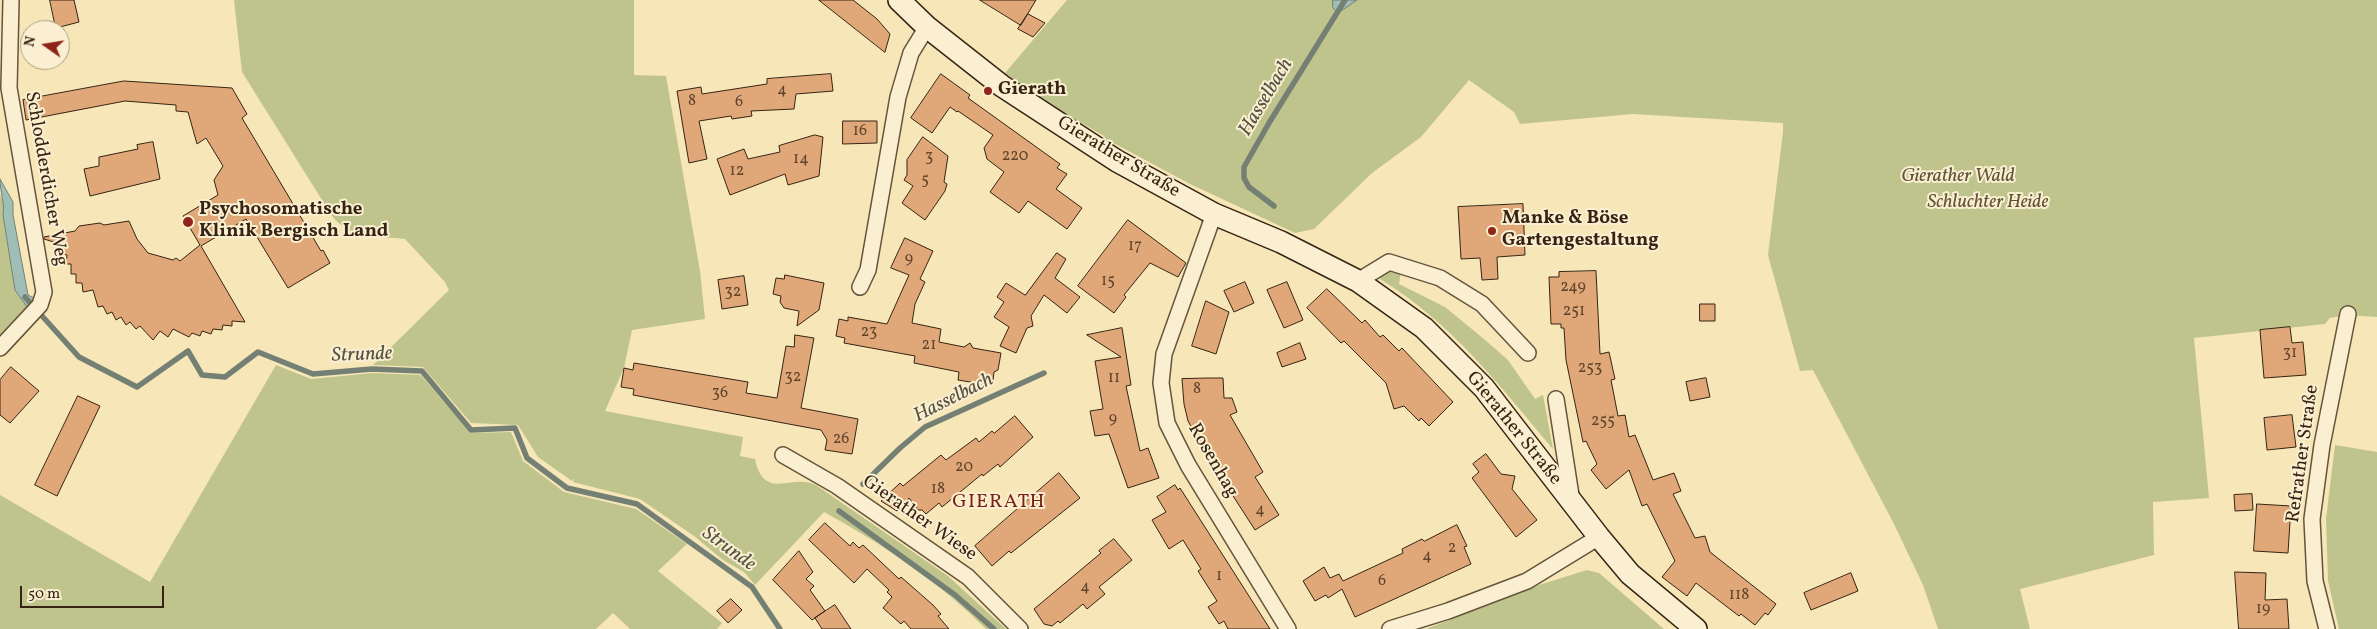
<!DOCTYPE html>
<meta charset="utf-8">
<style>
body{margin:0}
#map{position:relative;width:2377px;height:629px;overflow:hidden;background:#f7e6b7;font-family:Vollkorn,serif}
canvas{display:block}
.north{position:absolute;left:20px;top:20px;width:50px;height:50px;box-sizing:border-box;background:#faefd0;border:1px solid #ac9d84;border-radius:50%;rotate:283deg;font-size:14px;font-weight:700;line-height:20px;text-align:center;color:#362313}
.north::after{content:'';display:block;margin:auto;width:18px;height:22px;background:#8f2418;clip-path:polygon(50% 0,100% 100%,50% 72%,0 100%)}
.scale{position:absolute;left:20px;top:586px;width:144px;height:22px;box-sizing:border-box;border:2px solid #362313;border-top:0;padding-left:6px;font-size:15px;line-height:18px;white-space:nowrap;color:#362313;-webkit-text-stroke:4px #faefd0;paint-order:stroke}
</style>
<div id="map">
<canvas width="2377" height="629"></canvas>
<div class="north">N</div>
<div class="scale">50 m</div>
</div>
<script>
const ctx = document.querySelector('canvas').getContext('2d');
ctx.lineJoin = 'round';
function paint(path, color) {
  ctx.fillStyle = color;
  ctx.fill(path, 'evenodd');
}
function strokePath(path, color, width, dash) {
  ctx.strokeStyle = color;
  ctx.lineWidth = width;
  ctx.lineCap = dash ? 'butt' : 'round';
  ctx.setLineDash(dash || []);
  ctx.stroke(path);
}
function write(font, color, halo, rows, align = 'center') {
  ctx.font = font + ' Vollkorn,serif';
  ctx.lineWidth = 4;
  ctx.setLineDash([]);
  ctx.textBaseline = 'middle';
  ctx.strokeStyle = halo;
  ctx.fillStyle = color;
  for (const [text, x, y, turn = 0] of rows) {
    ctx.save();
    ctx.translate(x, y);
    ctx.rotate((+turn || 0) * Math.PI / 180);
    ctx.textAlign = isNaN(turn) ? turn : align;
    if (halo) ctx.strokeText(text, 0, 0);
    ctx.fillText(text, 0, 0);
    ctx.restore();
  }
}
const green = new Path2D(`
 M234 0H634V75L666 76 700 271 705 319 632 330 624 368 605 411 743 437 740 456 755 459C764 502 792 473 816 485L948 576 1006 629H986C938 581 884 545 824 512L755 585 744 572 723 560 694 536 640 499 573 482 574 478 572 481 538 457 518 425 471 423 423 367 373 365 449 290 445 282 405 239C378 236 350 239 332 216L242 72Z
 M1067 0H2377V317L2347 315 2330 318 2325 324 2194 338 2209 498 2153 502 2154 555 2020 589 2030 629H1938L1923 585 1893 522 1813 370 1800 371 1768 255 1783 132V123L1633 114 1520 124 1514 112 1469 80 1421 137 1372 173 1314 229 1295 233 1190 184 1106 139 1104 136 1042 100 1005 73Z
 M0 194 5 206 3 215 15 290 27 307 0 336Z
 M1392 268 1401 271 1399 284 1445 307 1484 339 1508 360 1535 399 1543 395 1553 449C1499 385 1452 323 1380 279L1384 272Z
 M276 365 311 379 373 373 421 375 470 433 511 432 523 461 564 492 636 509 687 544 658 571 722 623 717 629H630L613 613 596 629H0V495L150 582Z
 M2335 445 2377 452V629H2339L2328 581 2326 519Z
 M1587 570 1599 573 1664 629H1426L1539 585Z`);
const water = new Path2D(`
 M1333 0H1357L1338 13 1333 8Z
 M0 179 13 202V215L28 295 34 298 27 307 15 290 3 215C5 203 0 192 0 179Z`);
const stream = new Path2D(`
 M1274 206 1249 187 1244 178V167L1269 123 1345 0
 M25 297 79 357 137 387 188 351 202 375 225 377 258 352 313 374 372 369 422 371 471 430 515 428 527 458 567 488 637 504 752 587 780 629
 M863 484 900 448 925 427 1044 373
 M839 511 955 595 994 629`);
const building = new Path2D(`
 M50 0H74L79 22 56 28Z
 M819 0H853L877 19 890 34 885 52Z
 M980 0H1036L1021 25Z
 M1028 14 1045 23 1033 37 1018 29Z
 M831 74 833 91 796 94 794 109 751 111 752 116 732 119 731 116 699 121 707 159 689 163 677 91 701 87 702 94 767 84V79Z
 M941 74 970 95 968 98 1060 164 1057 168 1067 174 1056 189 1082 208 1067 229 1028 201 1019 213 990 192 1004 172 987 159 984 148 993 135 958 111 957 112 950 107 932 133 911 118Z
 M124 81 232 88 247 114 242 118 321 251 323 250 330 263 288 288 246 219 201 246 245 322 232 321V326L223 325 222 330 213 329 211 334 202 331 200 336 192 333 189 337 173 329 168 337 160 331 153 340 140 326 136 329 130 322 126 325 121 317 116 320 112 312 107 314 103 306 98 307 93 290 83 292 82 283H76V274H71V264H66L67 255 62 254 63 245 44 239V237L75 231 79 226 100 223 104 225 129 221 137 239 148 253 173 260 176 258 180 261 200 245 183 216 218 195 214 180 223 166 206 138 197 144 188 112 176 111V105L125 101 26 120 23 100Z
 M843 121H877V143L843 144Z
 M815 135 823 137 819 176 788 185 785 174 730 195 717 159 744 149 748 159 780 152 779 146Z
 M923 137 948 156 944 182 947 184 945 191 925 220 902 203 913 186 904 180 907 175V160Z
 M153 142 160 179 90 196 84 169 99 166V157L138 149 137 145Z
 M1523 204 1525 255 1497 257 1498 279 1482 280 1480 258 1461 259 1458 207Z
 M1128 220 1186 263 1178 277 1150 263 1124 295 1126 297 1114 313 1078 286Z
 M905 238 933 251 920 279 925 282 915 304 912 323 941 329 939 342 964 347 970 343 973 348 1001 353 998 370 994 372 993 380 982 384 958 380 959 372 914 363 915 356 844 343 845 338 836 336 839 319 848 321V317L887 324 909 275 891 268Z
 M1057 253 1066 259 1055 278 1080 297 1067 313 1044 295 1031 316 1033 326 1027 328 1016 353 1000 346 1009 327 994 317 1004 302 997 297 1006 283 1025 295Z
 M1596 271 1600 354 1609 352 1615 379 1611 380 1618 416 1625 415 1629 437 1635 435 1653 480 1674 473 1681 491 1673 494 1695 538 1705 536 1710 552 1776 604 1768 615 1765 613 1755 625 1741 614 1739 616 1696 583 1687 596 1662 577 1675 561 1647 504 1642 506 1629 470 1606 489 1591 470 1597 464 1586 441 1583 442 1566 360 1564 328H1561V324H1551L1549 277H1559V272Z
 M785 275 824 283 819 310 797 326 799 311 784 308 780 302 781 296 773 294 776 278 784 279Z
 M744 276 748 305 722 309 718 280Z
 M1245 282 1254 303 1234 312 1224 291Z
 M1287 282 1303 320 1284 328 1267 290Z
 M1327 289 1362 323 1365 320 1380 337 1383 335 1399 351 1402 348 1453 402 1429 426 1421 418 1419 421 1404 406 1394 409 1386 383 1344 341 1341 343 1307 308Z
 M1206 301 1229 312 1216 354 1192 346Z
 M1700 304H1715V321H1700Z
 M2290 327 2292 343 2303 342 2306 375 2264 378 2260 330Z
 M1122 328 1131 385 1126 386 1140 451 1148 448 1159 478 1128 488 1109 434 1095 436 1090 411 1103 409 1095 361 1121 357 1087 335Z
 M795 335 814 338 801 408 858 419 852 454 825 450 827 440 821 430 633 395 634 389 621 387 624 368 633 370 634 363 748 382 746 393 777 398 786 346 794 347Z
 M1300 343 1306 359 1282 367 1277 353Z
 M11 367 39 391 10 423 0 415V380Z
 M1209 378H1223L1224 398H1232L1237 412 1230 415 1263 472 1255 477 1279 515 1255 530 1208 457 1188 421 1184 404 1182 379Z
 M1706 378 1710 397 1690 401 1686 382Z
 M78 396 100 406 57 496 35 485Z
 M2292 415 2296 447 2267 450 2264 418Z
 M1015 416 1033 437 1000 467 998 464 983 476 982 474 942 507 939 503 926 514 922 510H918L909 498 897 511 881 501 900 483 903 486 941 455 946 460 976 438 979 442 992 431 994 433Z
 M1486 454 1501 474 1515 476 1512 489 1537 520 1516 537 1472 478 1479 472 1473 464Z
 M1059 473 1080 498 1011 553 1009 551 992 566 975 546Z
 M1175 485 1178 490 1180 488 1270 629H1228L1224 621 1219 624 1208 607 1217 601 1198 571 1201 569 1183 540 1169 549 1152 520 1166 512 1157 497Z
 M2252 494 2253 510 2235 511 2234 495Z
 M2257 504 2291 506 2288 553 2254 551Z
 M825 523 850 546 853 542 859 548 863 545 899 579 901 577 933 605 941 614 938 616 949 629H911L904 621 901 624 883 608 892 597 887 592 889 590 867 569 854 583 809 540Z
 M1457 525 1467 546 1464 547 1471 564 1355 617 1342 589 1328 598 1326 595 1315 601 1303 581 1324 567 1330 578 1339 574 1343 581 1403 553 1402 549 1422 539 1424 541Z
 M1114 539 1132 560 1099 587 1105 594 1087 609 1083 604 1060 623 1058 621 1052 626 1044 624 1034 609 1101 553 1099 551Z
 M799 551 813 572 806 579 814 586 810 590 825 611 812 620 773 580Z
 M2235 572 2266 573 2265 600 2287 599 2289 629H2239Z
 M1851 573 1858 591 1811 610 1804 593Z
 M731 599 742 610 728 623 717 611Z
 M835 605 851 629H822L815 618Z`);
const street = new Path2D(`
 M1214 214 1164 354 1161 383 1167 423 1188 465 1288 629
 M1358 281 1389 262 1440 278 1482 304 1528 353
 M860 287 868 270 898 97 911 53 927 27
 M0 348 40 305 44 292 9 88 11 0
 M1556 399 1572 502
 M783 455 837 486 968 577 1020 629
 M1390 629 1448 611 1527 581 1599 537
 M2327 629 2315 581 2312 519 2322 445 2348 314`);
const secondary = new Path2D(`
 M899 0 927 27 1002 86 1117 161 1214 214 1281 242 1358 281 1424 328 1484 388 1599 537 1630 574 1696 629`);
const markers = [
 [988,91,5,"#8f2418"],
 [188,222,6,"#8f2418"],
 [1492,231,5,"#8f2418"]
];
const numberNames = [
 ["4",782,91],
 ["8",692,102],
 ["6",739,103],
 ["16",860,132],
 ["220",1015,157],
 ["3",929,158],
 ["14",801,160],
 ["12",737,172],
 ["5",925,181],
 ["17",1135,247],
 ["9",909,260],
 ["15",1108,282],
 ["249",1573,288],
 ["32",733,293],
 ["251",1574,312],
 ["23",869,333],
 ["21",929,346],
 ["31",2290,354],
 ["253",1590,369],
 ["32",793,378],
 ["11",1114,379],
 ["8",1197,390],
 ["36",720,394],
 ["9",1113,420],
 ["255",1603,422],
 ["26",841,440],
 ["20",964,468],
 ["18",938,490],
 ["4",1260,511],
 ["2",1452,549],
 ["4",1427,557],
 ["1",1219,577],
 ["6",1382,582],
 ["4",1085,588],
 ["118",1739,596],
 ["19",2263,610]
];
const poiNames = [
 ["Gierath",998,91],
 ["Psychosomatische",199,211],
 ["Klinik Bergisch Land",199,233],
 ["Manke & Böse",1502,220],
 ["Gartengestaltung",1502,242]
];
const streetNames = [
 ["Gierather Straße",1118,158,31],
 ["Schlodderdicher Weg",45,179,80],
 ["Gierather Straße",1513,429,51],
 ["Refrather Straße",2304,454,-82],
 ["Rosenhag",1212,461,60],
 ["Gierather Wiese",919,519,35]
];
const parkNames = [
 ["Gierather Wald",1958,178],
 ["Schluchter Heide",1988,204]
];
const waterNames = [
 ["Hasselbach",1267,98,-59],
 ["Strunde",362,356,-2],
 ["Hasselbach",954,399,-27],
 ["Strunde",728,550,36]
];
const neighbourhoodNames = [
 ["GIERATH",999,503]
];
paint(green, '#bfc48d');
paint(water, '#9fbeb6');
strokePath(water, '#758075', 1);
strokePath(stream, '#758075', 5.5);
paint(building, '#e0a879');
strokePath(building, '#362313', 1);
strokePath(street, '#66543c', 18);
strokePath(secondary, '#362313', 24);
strokePath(street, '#faefd0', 15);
strokePath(secondary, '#faefd0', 21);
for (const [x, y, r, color] of markers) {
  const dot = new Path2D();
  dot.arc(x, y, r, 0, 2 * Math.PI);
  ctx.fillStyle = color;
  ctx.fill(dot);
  strokePath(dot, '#faefd0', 2);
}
write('16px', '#60442c', null, numberNames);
write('bold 19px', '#362313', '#faefd0', poiNames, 'left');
write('19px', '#362313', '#faefd0', streetNames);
write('italic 19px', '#5f5338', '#faefd0', parkNames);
write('italic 20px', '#565244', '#faefd0', waterNames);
ctx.letterSpacing = '1px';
write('20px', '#7a1f14', '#faefd0', neighbourhoodNames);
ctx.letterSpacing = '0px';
</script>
